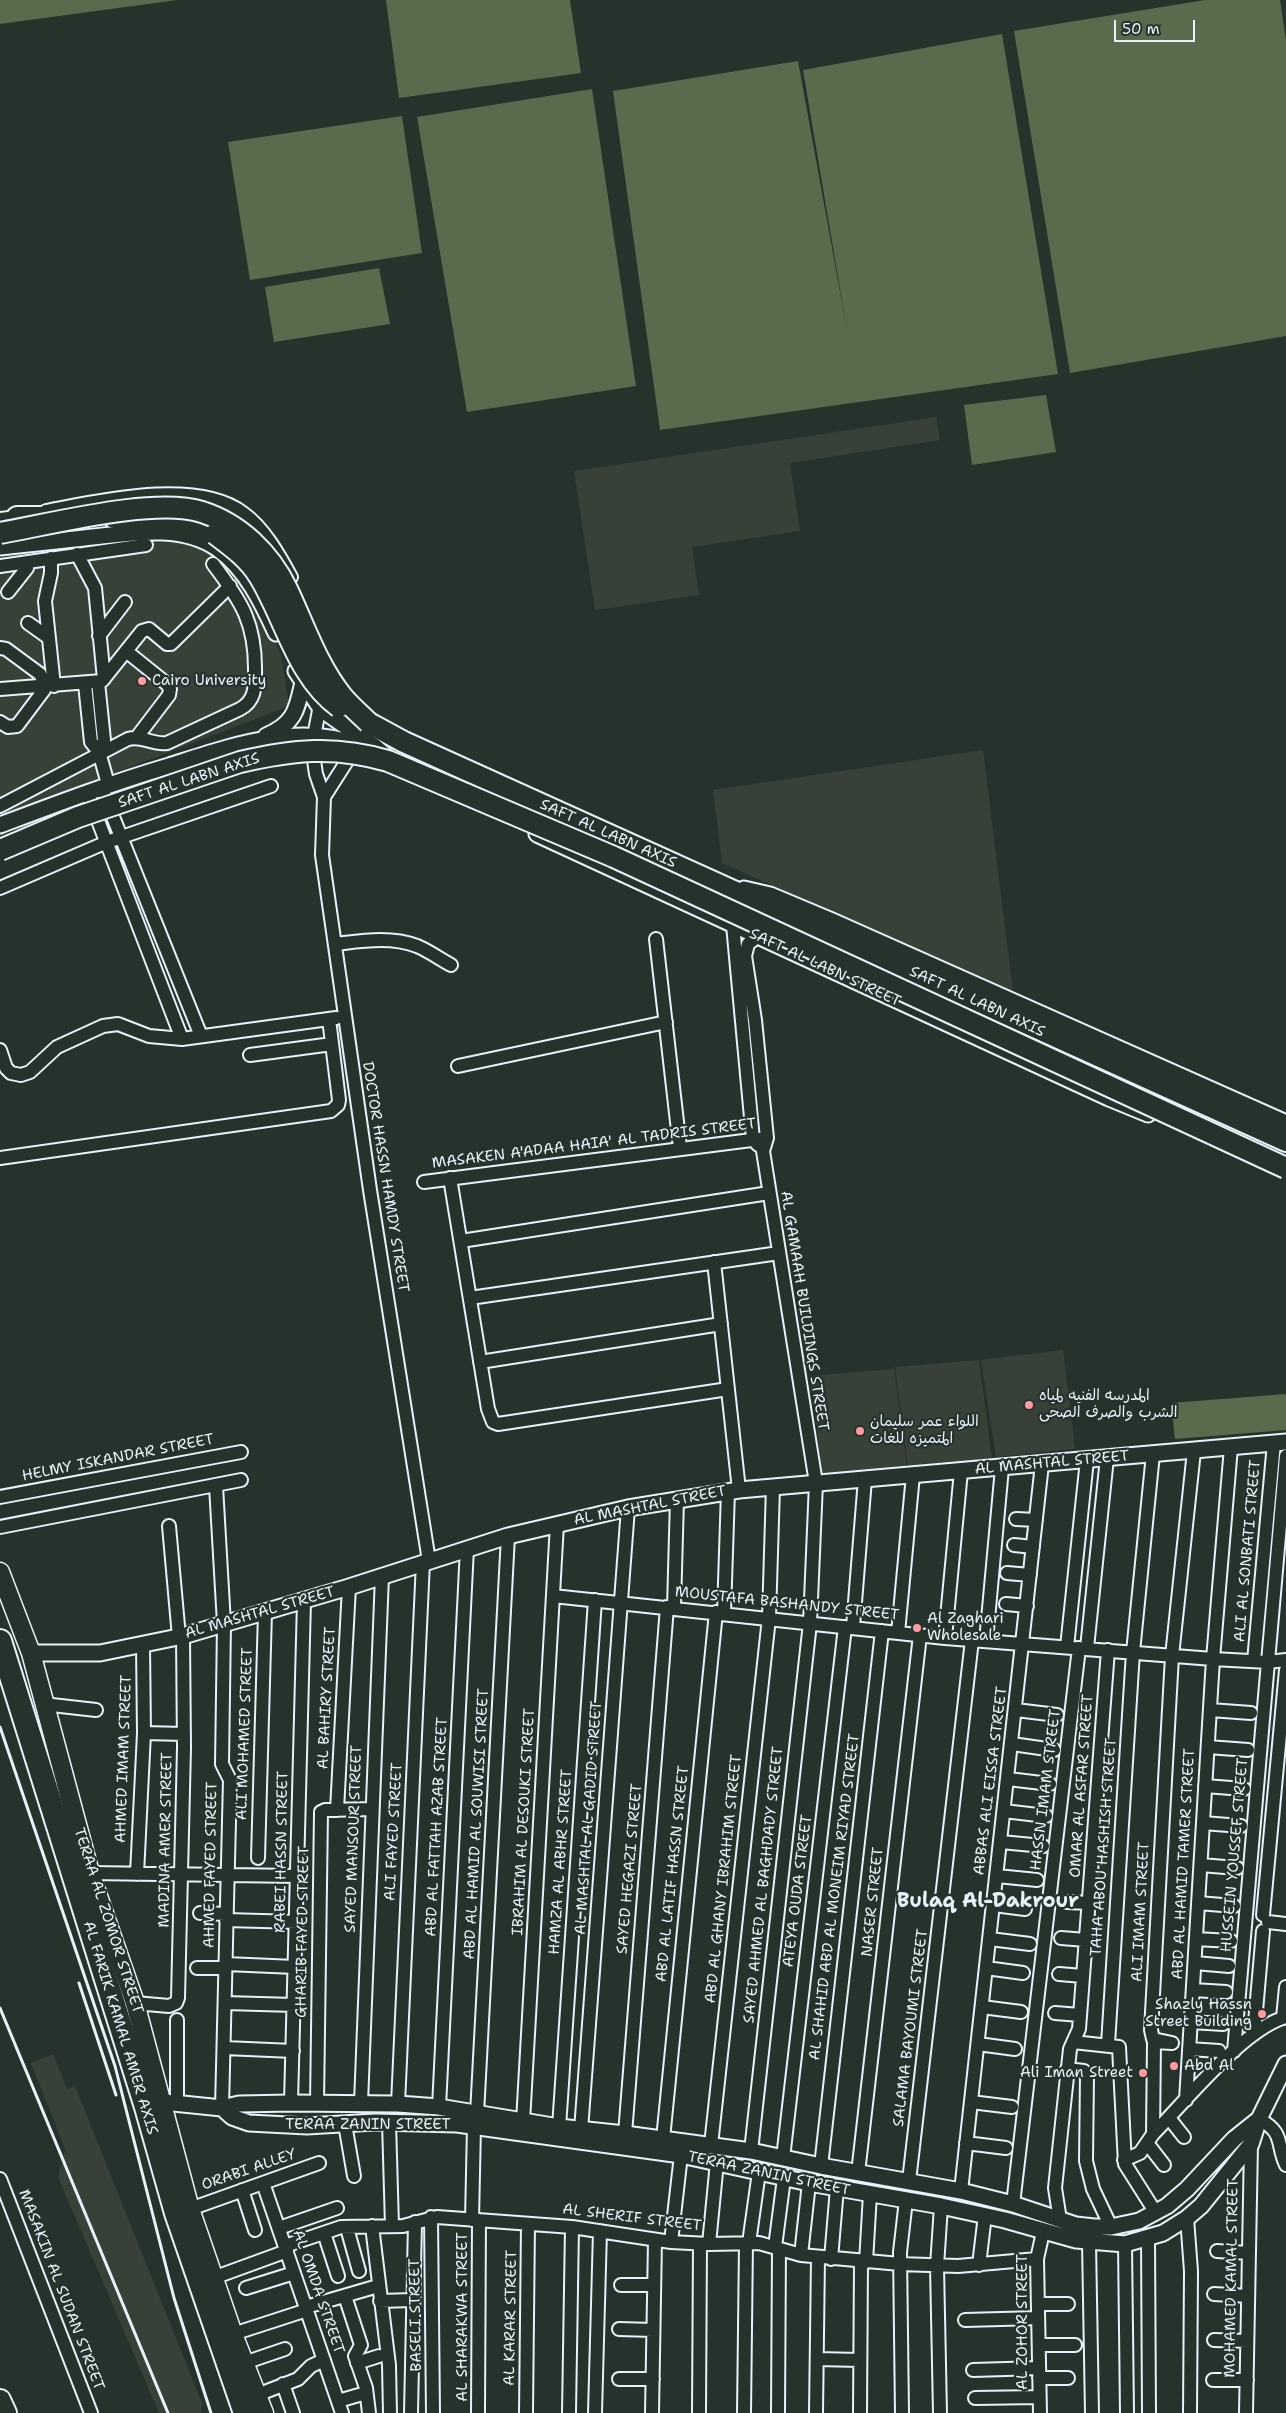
<!DOCTYPE html>
<meta charset="utf-8">
<style>
body{margin:0}
#map{position:relative;width:1286px;height:2413px;overflow:hidden;background:#26332d;font-family:"Shantell Sans",sans-serif}
canvas{display:block}
.scale{position:absolute;left:1114px;top:20px;width:81px;height:22px;box-sizing:border-box;border:2px solid #e8f1f8;border-top:0;padding-left:6px;font-size:15px;line-height:18px;white-space:nowrap;color:#e8f1f8;-webkit-text-stroke:4px #26332d;paint-order:stroke}
</style>
<div id="map">
<canvas width="1286" height="2413"></canvas>
<div class="scale">50 m</div>
</div>
<script>
const ctx = document.querySelector('canvas').getContext('2d');
ctx.lineJoin = 'round';
function paint(path, color) {
  ctx.fillStyle = color;
  ctx.fill(path, 'evenodd');
}
function strokePath(path, color, width, dash) {
  ctx.strokeStyle = color;
  ctx.lineWidth = width;
  ctx.lineCap = dash ? 'butt' : 'round';
  ctx.setLineDash(dash || []);
  ctx.stroke(path);
}
function write(font, color, halo, rows, align = 'center') {
  ctx.font = font + ' "Shantell Sans","Playpen Sans Arabic",sans-serif';
  ctx.lineWidth = 4.5;
  ctx.setLineDash([]);
  ctx.textBaseline = 'middle';
  ctx.strokeStyle = halo;
  ctx.fillStyle = color;
  for (const [text, x, y, turn = 0] of rows) {
    ctx.save();
    ctx.translate(x, y);
    ctx.rotate((+turn || 0) * Math.PI / 180);
    ctx.textAlign = isNaN(turn) ? turn : align;
    if (halo) ctx.strokeText(text, 0, 0);
    ctx.fillText(text, 0, 0);
    ctx.restore();
  }
}
const built = new Path2D(`
 M936 417 940 440 790 463 800 531 692 547 699 595 595 610 574 471Z
 M171 542 197 546 210 551 233 568 269 628 281 655 289 706 0 817V562L124 545Z
 M983 750 1013 992 722 863 713 790Z
 M1063 1350 1075 1449 996 1457 981 1360Z
 M979 1360 992 1459 908 1467 895 1367Z
 M894 1369 907 1468 823 1477 810 1376Z
 M53 2054 67 2089 75 2086 202 2403 201 2413H159L58 2177 65 2149 31 2063Z`);
const green = new Path2D(`
 M0 0H177L0 24Z
 M386 0H570L581 73 399 98Z
 M1205 0H1280L1286 40V336L1070 373 1014 31Z
 M1002 34 1058 374 660 430 613 91 798 61 847 330 803 70Z
 M592 89 636 386 467 412 417 117Z
 M402 116 422 253 250 280 228 142Z
 M379 268 390 324 274 342 265 287Z
 M1046 395 1056 452 972 465 964 405Z
 M1286 1394V1430L1175 1439 1171 1403Z`);
const minor = new Path2D(`
 M46 511C99 501 197 478 243 513 264 528 279 555 291 577
 M0 519 24 516
 M77 554 95 588 104 679
 M51 558V573L45 601 54 686
 M0 566 146 545
 M8 592 27 568 28 562
 M28 623 49 638
 M99 636 125 602
 M0 648 6 649 40 674 45 684 44 690 17 726 8 727 0 722
 M126 651 167 684 170 689 169 695 137 737
 M98 682 104 740 99 752
 M85 684 91 742 99 752 108 784
 M0 689 102 681 142 631 149 629 167 644H171L230 586
 M321 700 312 747 316 774 324 797
 M354 750 324 797 322 855 370 1190 429 1561
 M101 787 201 1036
 M87 792 182 1039
 M0 806 128 739C142 735 152 745 167 743L240 709C255 701 255 688 255 673 256 624 242 602 213 564
 M0 888 107 842 271 786
 M733 925 753 1139 758 1145
 M656 939 680 1148
 M335 944C362 941 390 936 417 946 429 951 440 959 451 965
 M0 1050 6 1068 11 1073 21 1075 30 1072 57 1047 103 1026 118 1024 149 1036 182 1039 336 1018
 M250 1055 332 1044
 M458 1066 666 1022
 M0 1158 331 1111 338 1105 339 1100 329 1019
 M450 1178 488 1409 493 1422 498 1424 728 1389
 M424 1182 767 1138
 M461 1241 769 1193
 M714 1262 739 1490
 M470 1298 779 1253
 M480 1362 721 1324
 M216 1486 224 1624 222 1764 230 1780 222 2108
 M0 1497 241 1452
 M1016 1519 1036 1520
 M169 1526 179 1637
 M0 1527 241 1480
 M1014 1545 1033 1547
 M1007 1573 1030 1575
 M553 1596 945 1638 1213 1659 1268 1662 1286 1660
 M1006 1604 1027 1606
 M674 1607 677 1499
 M724 1613 728 1491
 M853 1627 865 1479
 M898 1633 913 1475
 M945 1638 961 1471
 M986 1641 1002 1468
 M1067 1647 1087 1460
 M1087 1648 1107 1458
 M1254 1661 1274 1443
 M43 1704 96 1710
 M1016 1710 1057 1715
 M1210 1710 1251 1713
 M144 1733 184 1734
 M1012 1744 1054 1750
 M1208 1747 1248 1750
 M1008 1779 1050 1784
 M1205 1786 1244 1789
 M337 1810 349 1587
 M1004 1811 1046 1816
 M1203 1823 1241 1826
 M1001 1842 1043 1846
 M258 1858 265 1612
 M1201 1865 1237 1868
 M90 1873 297 1876
 M137 1874 144 1733 143 1645
 M997 1876 1037 1880
 M1067 1902 1089 1903
 M1198 1903 1234 1906
 M994 1905 1025 1909
 M200 1913 226 1914
 M1263 1915 1286 1670
 M226 1920 298 1922
 M1268 1922 1286 1924
 M1061 1938 1086 1940
 M990 1939 1030 1944
 M1196 1939 1231 1941
 M1195 1963 1229 1966
 M226 1964 295 1967
 M197 1968H226
 M986 1968 1023 1973
 M1059 1974 1083 1976
 M1193 1990 1226 1992
 M135 2003 169 2006 176 2003 178 1998 184 1748 183 1636
 M225 2003 294 2005
 M982 2007 1021 2012
 M1055 2013 1080 2015
 M1283 2018 1286 1987
 M1191 2022 1223 2024
 M1254 2034 1263 1931
 M1073 2042 1119 2047 1125 2164 1156 2213
 M978 2044 1015 2049
 M1108 2044 1133 1652 1153 1454
 M225 2048 293 2051
 M1189 2049 1219 2051
 M1234 2051 1286 1456
 M1067 2069 1084 2071 1087 2075 1086 2161 1093 2189 1111 2227
 M1186 2100 1213 1659 1231 1447
 M971 2102 1012 2107
 M291 2103 304 1601
 M361 2103 382 1576
 M177 2104V2020
 M317 2104 321 1812 325 1810 371 1809
 M398 2104 423 1562
 M439 2107 467 1548
 M477 2114 508 1536
 M1169 2118 1184 2137
 M1259 2119C1285 2133 1276 2144 1286 2165
 M389 2122 392 2226
 M523 2122 557 1524
 M345 2124 354 2176
 M559 2127 595 1600
 M581 2130 628 1508
 M625 2134 667 1607
 M1153 2134 1154 2042 1172 2043 1153 2039 1151 2030 1172 1656 1194 1451
 M663 2139 716 1612
 M966 2143 1006 2148
 M1147 2143 1164 2165
 M711 2145 769 1618 773 1487
 M751 2151 810 1623 816 1483 763 1151 767 1138 755 1020 745 956 748 944 757 937
 M783 2158 845 1627
 M1124 2160 1140 2153 1153 2134C1185 2102 1244 2028 1286 2017
 M821 2166 882 1631
 M858 2173 920 1635
 M0 2179 91 2413
 M909 2181 972 1640
 M263 2183 342 2413
 M242 2190 255 2230
 M961 2191 1042 1464
 M1013 2204 1079 1648
 M190 2209 319 2163
 M431 2217 433 2413
 M1187 2218 1191 2271 1190 2413
 M472 2220 474 2126
 M1060 2220 1055 2188 1070 2049 1079 2029 1108 1650
 M372 2226 389 2365 390 2413
 M279 2228 337 2208
 M347 2228 359 2271
 M324 2233 338 2276
 M1148 2239 1149 2413
 M671 2242 681 2155
 M1089 2242 1092 2413
 M749 2243 759 2172
 M709 2244 717 2162
 M1125 2244 1127 2413
 M285 2246 341 2227 403 2226 437 2217 572 2227 671 2242 709 2244 759 2243 801 2255 900 2264 958 2266 1037 2259
 M775 2247 784 2178
 M1217 2251 1249 2253
 M801 2255 809 2183
 M831 2259 837 2188
 M866 2262 870 2194
 M979 2265 985 2215
 M213 2278 287 2251
 M621 2285H654
 M246 2288 294 2273
 M1214 2294 1248 2296
 M345 2296 361 2345 355 2356 366 2388 369 2413
 M380 2301 413 2300
 M1038 2304H1068
 M306 2307 378 2286
 M965 2320 1038 2318
 M619 2329 653 2330
 M233 2334 307 2310
 M1214 2340 1247 2341
 M1039 2345H1075
 M817 2359 860 2360
 M244 2363 285 2349
 M357 2363 379 2356
 M973 2370 1039 2368
 M1039 2378H1068
 M619 2379H653
 M1213 2380H1247
 M283 2384 293 2413
 M257 2395 298 2379 311 2366 324 2360
 M975 2398 1039 2397
 M338 2401 366 2393
 M411 2413 415 2222
 M478 2413 479 2220
 M526 2413 528 2224
 M569 2413 572 2227
 M595 2413 600 2231
 M652 2413 655 2240
 M699 2413 700 2244
 M744 2413 746 2243
 M778 2413 779 2249
 M816 2413 818 2258
 M860 2413 861 2262
 M902 2413 900 2252 906 2200
 M940 2413 937 2266 941 2206
 M1040 2413 1037 2259 1043 2232
 M1246 2413 1251 2144`);
const tertiary = new Path2D(`
 M0 547C28 544 56 541 84 538 126 534 180 522 218 549 246 569 262 602 276 633
 M296 671 321 709 374 746 390 760
 M266 736C297 723 297 707 304 678
 M0 825C56 804 111 783 169 766 232 746 299 721 365 747
 M537 834 1109 1098 1148 1114
 M744 889 770 895 832 921 1286 1123
 M31 1653H100L183 1636 349 1587 508 1536 628 1508 739 1490 1286 1442
 M163 2102 222 2108 239 2104 291 2103 398 2104 439 2107 559 2127 625 2134 751 2151 821 2166 961 2191 1013 2204 1076 2225 1094 2227H1111L1139 2221 1167 2206 1187 2189 1234 2139 1259 2119
 M222 2108 232 2117 249 2123 307 2126 375 2122 457 2124 681 2155 809 2183 941 2206 1005 2220 1076 2240 1125 2244 1163 2233 1187 2218 1201 2206 1251 2144 1259 2119 1286 2064`);
const secondary = new Path2D(`
 M0 1572 31 1653 90 1873 135 2003 190 2209 233 2334 264 2413`);
const primary = new Path2D(`
 M17 517H57
 M114 518C149 519 182 519 215 534
 M369 723 404 742 1286 1141
 M0 2400 6 2413`);
const motorway = new Path2D(`
 M0 1641 146 2107 176 2213 245 2413`);
const rail = new Path2D(`
 M0 1727 115 2066 174 2298 211 2413
 M79 1983 116 2095
 M0 2008 168 2413`);
const primaryBridge = new Path2D(`
 M0 533C52 524 154 497 202 512 240 524 270 554 287 589 304 625 317 665 342 696 350 706 360 714 369 723
 M215 534C231 546 248 558 259 576 285 618 297 677 339 707
 M0 850 78 817 240 762C292 750 335 745 388 761L614 857 1286 1168`);
const markers = [
 [142,681,5,"#ff9aa2"],
 [1029,1405,5,"#ff9aa2"],
 [860,1431,5,"#ff9aa2"],
 [917,1628,5,"#ff9aa2"],
 [1262,2014,5,"#ff9aa2"],
 [1174,2066,5,"#ff9aa2"],
 [1143,2073,5,"#ff9aa2"]
];
const poiNames = [
 ["Cairo University",152,681],
 ["المدرسه الفنيه لمياه",1039,1396],
 ["الشرب والصرف الصحى",1039,1413],
 ["اللواء عمر سليمان",870,1422],
 ["المتميزه للغات",870,1439],
 ["Al Zaghari",927,1619],
 ["Wholesale",927,1636],
 ["Shazly Hassn",1252,2005,"right"],
 ["Street Building",1252,2022,"right"],
 ["Abd Al",1184,2066],
 ["Ali Iman Street",1133,2073,"right"]
];
const streetNames = [
 ["SAFT AL LABN AXIS",189,781,-18],
 ["SAFT AL LABN AXIS",608,834,24],
 ["SAFT AL LABN STREET",825,968,25],
 ["SAFT AL LABN AXIS",977,1002,25],
 ["MASAKEN A'ADAA HAIA' AL TADRIS STREET",594,1144,-7],
 ["DOCTOR HASSN HAMDY STREET",385,1177,81],
 ["AL GAMAAH BUILDINGS STREET",804,1311,81],
 ["HELMY ISKANDAR STREET",118,1458,-11],
 ["AL MASHTAL STREET",1052,1463,-5],
 ["AL MASHTAL STREET",650,1506,-11],
 ["ALI AL SONBATI STREET",1248,1551,-85],
 ["MOUSTAFA BASHANDY STREET",787,1604,6],
 ["AL MASHTAL STREET",260,1613,-16],
 ["AL BAHIRY STREET",327,1698,-87],
 ["ALI MOHAMED STREET",245,1734,-88],
 ["AHMED IMAM STREET",124,1759,-88],
 ["ABBAS ALI EISSA STREET",991,1781,-83],
 ["OMAR AL ASFAR STREET",1082,1786,-86],
 ["HASSN IMAM STREET",1046,1790,-83],
 ["AL MASHTAL AL GADID STREET",589,1818,-86],
 ["IBRAHIM AL DESOUKI STREET",524,1822,-87],
 ["ABD AL HAMID AL SOUWISI STREET",477,1824,-87],
 ["ABD AL FATTAH AZAB STREET",437,1827,-87],
 ["ALI FAYED STREET",394,1832,-87],
 ["SAYED MANSOUR STREET",354,1839,-88],
 ["MADINA AMER STREET",166,1840,-89],
 ["TAHA ABOU HASHISH STREET",1104,1847,-86],
 ["RABEI HASSN STREET",282,1852,-89],
 ["HUSSEIN YOUSSEF STREET",1235,1855,-85],
 ["HAMZA AL ABHR STREET",561,1862,-86],
 ["ABD AL HAMID TAMER STREET",1184,1864,-87],
 ["AHMED FAYED STREET",211,1865,-89],
 ["SAYED HEGAZI STREET",630,1869,-85],
 ["ABD AL LATIF HASSN STREET",673,1874,-84],
 ["ABD AL GHANY IBRAHIM STREET",724,1879,-84],
 ["SAYED AHMED AL BAGHDADY STREET",764,1885,-84],
 ["ATEYA OUDA STREET",798,1891,-83],
 ["AL SHAHID ABD AL MONEIM RIYAD STREET",835,1897,-83],
 ["NASER STREET",873,1902,-84],
 ["ALI IMAM STREET",1141,1912,-87],
 ["TERAA AL ZOMOR STREET",108,1921,72],
 ["GHARIB FAYED STREET",303,1932,-89],
 ["AL FARIK KAMAL AMER AXIS",120,2028,73],
 ["SALAMA BAYOUMI STREET",911,2028,-83],
 ["TERAA ZANIN STREET",368,2125],
 ["ORABI ALLEY",249,2170,-19],
 ["TERAA ZANIN STREET",769,2174,12],
 ["AL SHERIF STREET",632,2218,7],
 ["MOHAMED KAMAL STREET",1232,2278,-89],
 ["MASAKIN AL SUDAN STREET",61,2290,69],
 ["AL OMDA STREET",318,2292,71],
 ["BASELI STREET",416,2315,-91],
 ["AL SHARAKWA STREET",463,2317,-90],
 ["AL KARAR STREET",511,2318,-89],
 ["AL ZOHOR STREET",1023,2322,-90]
];
const districtNames = [
 ["Bulaq Al-Dakrour",988,1902]
];
paint(built, '#384137');
paint(green, '#5a6b4d');
strokePath(minor, '#e8f1f8', 16);
strokePath(tertiary, '#e8f1f8', 19);
strokePath(secondary, '#e8f1f8', 21);
strokePath(primary, '#e8f1f8', 24);
strokePath(motorway, '#e8f1f8', 26);
strokePath(minor, '#26332d', 12);
strokePath(tertiary, '#26332d', 15);
strokePath(secondary, '#26332d', 18);
strokePath(primary, '#26332d', 20);
strokePath(motorway, '#26332d', 22);
strokePath(rail, '#e8f1f8', 3);
strokePath(primaryBridge, '#e8f1f8', 24, []);
strokePath(primaryBridge, '#26332d', 20);
for (const [x, y, r, color] of markers) {
  const dot = new Path2D();
  dot.arc(x, y, r, 0, 2 * Math.PI);
  ctx.fillStyle = color;
  ctx.fill(dot);
  strokePath(dot, '#26332d', 2);
}
write('15px', '#e8f1f8', '#26332d', poiNames, 'left');
write('15px', '#e8f1f8', '#26332d', streetNames);
write('bold 20px', '#e8f1f8', '#26332d', districtNames);
</script>
